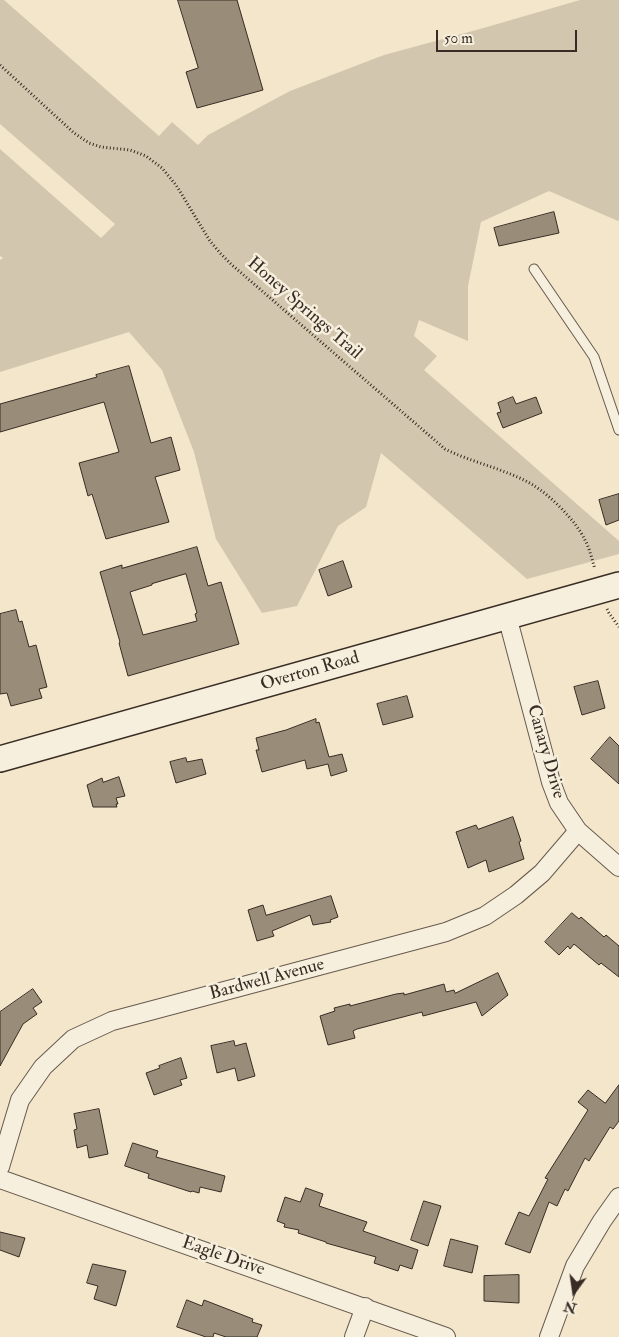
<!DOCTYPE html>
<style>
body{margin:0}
#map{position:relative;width:619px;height:1337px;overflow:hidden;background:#f3e6ca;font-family:"IM FELL Double Pica",serif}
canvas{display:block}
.north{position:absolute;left:549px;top:1267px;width:50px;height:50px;-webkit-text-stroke:4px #f7efdd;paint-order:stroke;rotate:194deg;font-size:14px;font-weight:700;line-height:20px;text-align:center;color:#382c24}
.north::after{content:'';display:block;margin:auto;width:18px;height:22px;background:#382c24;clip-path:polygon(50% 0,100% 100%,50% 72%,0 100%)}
.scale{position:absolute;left:436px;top:30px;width:141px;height:22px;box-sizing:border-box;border:2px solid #382c24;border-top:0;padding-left:6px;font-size:15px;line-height:18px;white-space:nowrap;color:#382c24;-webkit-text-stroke:4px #f7efdd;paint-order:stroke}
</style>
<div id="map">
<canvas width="619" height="1337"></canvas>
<div class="north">N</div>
<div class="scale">50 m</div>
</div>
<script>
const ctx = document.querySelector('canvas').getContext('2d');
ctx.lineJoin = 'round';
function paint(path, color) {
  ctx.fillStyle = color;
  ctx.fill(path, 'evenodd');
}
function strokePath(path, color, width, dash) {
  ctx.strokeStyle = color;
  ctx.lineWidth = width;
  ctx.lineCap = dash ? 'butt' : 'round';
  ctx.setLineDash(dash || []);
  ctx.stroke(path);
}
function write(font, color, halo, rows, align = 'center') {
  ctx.font = font + ' "IM FELL Double Pica",serif';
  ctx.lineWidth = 5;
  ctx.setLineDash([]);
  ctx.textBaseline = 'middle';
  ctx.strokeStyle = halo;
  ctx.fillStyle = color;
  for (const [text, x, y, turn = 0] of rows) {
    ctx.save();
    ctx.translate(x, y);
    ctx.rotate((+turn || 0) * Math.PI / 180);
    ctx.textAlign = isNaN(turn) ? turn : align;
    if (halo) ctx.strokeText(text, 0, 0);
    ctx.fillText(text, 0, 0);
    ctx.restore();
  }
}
const green = new Path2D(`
 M0 0H4L159 136 172 122 198 145 208 135 290 91 384 55 480 29 580 0H619V220L618 221 549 191 481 222 468 286V341L419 320 414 336 437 356 424 370 619 541V554L527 579 381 453 366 507 338 526 297 606 262 613 216 539 194 452 162 370 129 332 0 372V260L3 258 0 256V149L101 238 115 224 0 124Z`);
const building = new Path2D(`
 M178 0H237L263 90 197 108 186 72 198 68Z
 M554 212 559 233 499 246 494 228Z
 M129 366 151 443 171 437 180 470 155 477 169 522 106 539 92 494 88 496 79 463 119 452 104 402 0 432V404L97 377 96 375Z
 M513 397 516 404 536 397 542 413 503 428 497 413 501 412 498 403Z
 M619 494V520L606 525 599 500Z
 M197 547 208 586 221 582 239 644 128 676 119 643 120 642 100 572 122 565V568ZM186 574 197 613 195 614 197 621 143 635 130 592 152 585V584Z
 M343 561 352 587 328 596 319 570Z
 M16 610 19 622 22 621 29 647 36 645 47 687 39 689 42 698 11 706 7 693 0 694V614Z
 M598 681 605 708 582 715 574 687Z
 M407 696 413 717 383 725 377 704Z
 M316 719V723L319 722 329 757 342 754 347 771 331 776 328 764 307 769 305 760 262 772 256 750H259L256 738 286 730Z
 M610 737 619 746V784L591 759Z
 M186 758 187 762 202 759 206 774 176 783 170 762Z
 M119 777 125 796 116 798 118 804H116L117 807H93L87 785 102 778 103 782Z
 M513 817 521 841 519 842 524 859 489 872 486 860 468 868 456 832 476 825 478 829Z
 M331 896 338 917 330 920 331 922 313 925 310 915 272 931 274 936 257 941 248 910 263 905 266 915Z
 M572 913 579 919 581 917 604 937 606 935 619 946V977L601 963 599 965 574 944 570 949 568 946 559 955 545 942Z
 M498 973 508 995 482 1016 476 1002 423 1016 422 1012 357 1029 353 1031 355 1038 328 1045 320 1016 335 1011 334 1008 350 1004V1006L396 994 404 993V995L444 984 446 992 454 990 455 993Z
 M33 989 42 1002 33 1008 37 1014 23 1024 0 1066V1012Z
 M234 1041 235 1046 246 1043 255 1076 238 1081 235 1068 217 1073 211 1046Z
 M181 1058 187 1078 180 1080 182 1085 154 1095 146 1073 160 1068 159 1066Z
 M619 1085V1121L613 1129 610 1127 589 1161 585 1158 568 1191 565 1189 557 1206 549 1202 530 1253 505 1244 519 1212 529 1216 548 1179 545 1178 588 1110 578 1102 588 1090 605 1103Z
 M99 1109 108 1154 89 1158 87 1145 77 1148 74 1130 77 1129 74 1114Z
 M133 1143 158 1151 156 1157 225 1176 221 1192 200 1187 199 1193 192 1191 191 1192 148 1178 149 1174 125 1166Z
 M306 1188 323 1194 319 1206 367 1222 363 1231 418 1250 412 1269 400 1265 398 1271 374 1263 376 1257 326 1243V1242L298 1233 299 1230 284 1227 285 1224 277 1221 285 1197 300 1202Z
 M424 1201 441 1206 428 1246 411 1240Z
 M0 1232 25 1238 19 1257 0 1250Z
 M451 1239 478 1246 472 1273 444 1266Z
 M93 1264 126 1271 116 1306 94 1299 98 1286 87 1283Z
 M519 1275V1303L484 1301V1276Z
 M187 1300 202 1306 204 1300 253 1319 252 1322 262 1325 257 1337H226L214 1333 213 1337H206L177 1327Z`);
const path = new Path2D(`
 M0 65 74 133 89 143 101 147 130 150 146 156 162 168 176 185 210 241 221 254 232 265 445 449C473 463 506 469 533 485 551 496 576 521 585 540 590 549 592 560 595 569
 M607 609 609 613 619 627`);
const lane = new Path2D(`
 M534 269 594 357 619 430`);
const street = new Path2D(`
 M507 616 551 782 559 803 578 831 619 867
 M0 1167 20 1100 43 1067 73 1039 112 1021 446 932 485 916 516 895 542 873 578 831
 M0 1179 446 1337
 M354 1337 365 1307
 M549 1337 575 1266 602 1221 619 1197`);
const secondary = new Path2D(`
 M0 759 619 585`);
const streetNames = [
 ["Honey Springs Trail",304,309,41],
 ["Overton Road",310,672,-16],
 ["Canary Drive",545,752,74],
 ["Bardwell Avenue",267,980,-15],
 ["Eagle Drive",223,1257,19]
];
paint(green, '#d3c6ae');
paint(building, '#998d7a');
strokePath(building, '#382c24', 1);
strokePath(lane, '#675a4e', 11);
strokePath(street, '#675a4e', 20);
strokePath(secondary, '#382c24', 28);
strokePath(path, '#382c24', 3, [1, 2.5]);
strokePath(lane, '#f7efdd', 9);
strokePath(street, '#f7efdd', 18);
strokePath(secondary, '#f7efdd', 25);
write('18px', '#382c24', '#f7efdd', streetNames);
</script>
